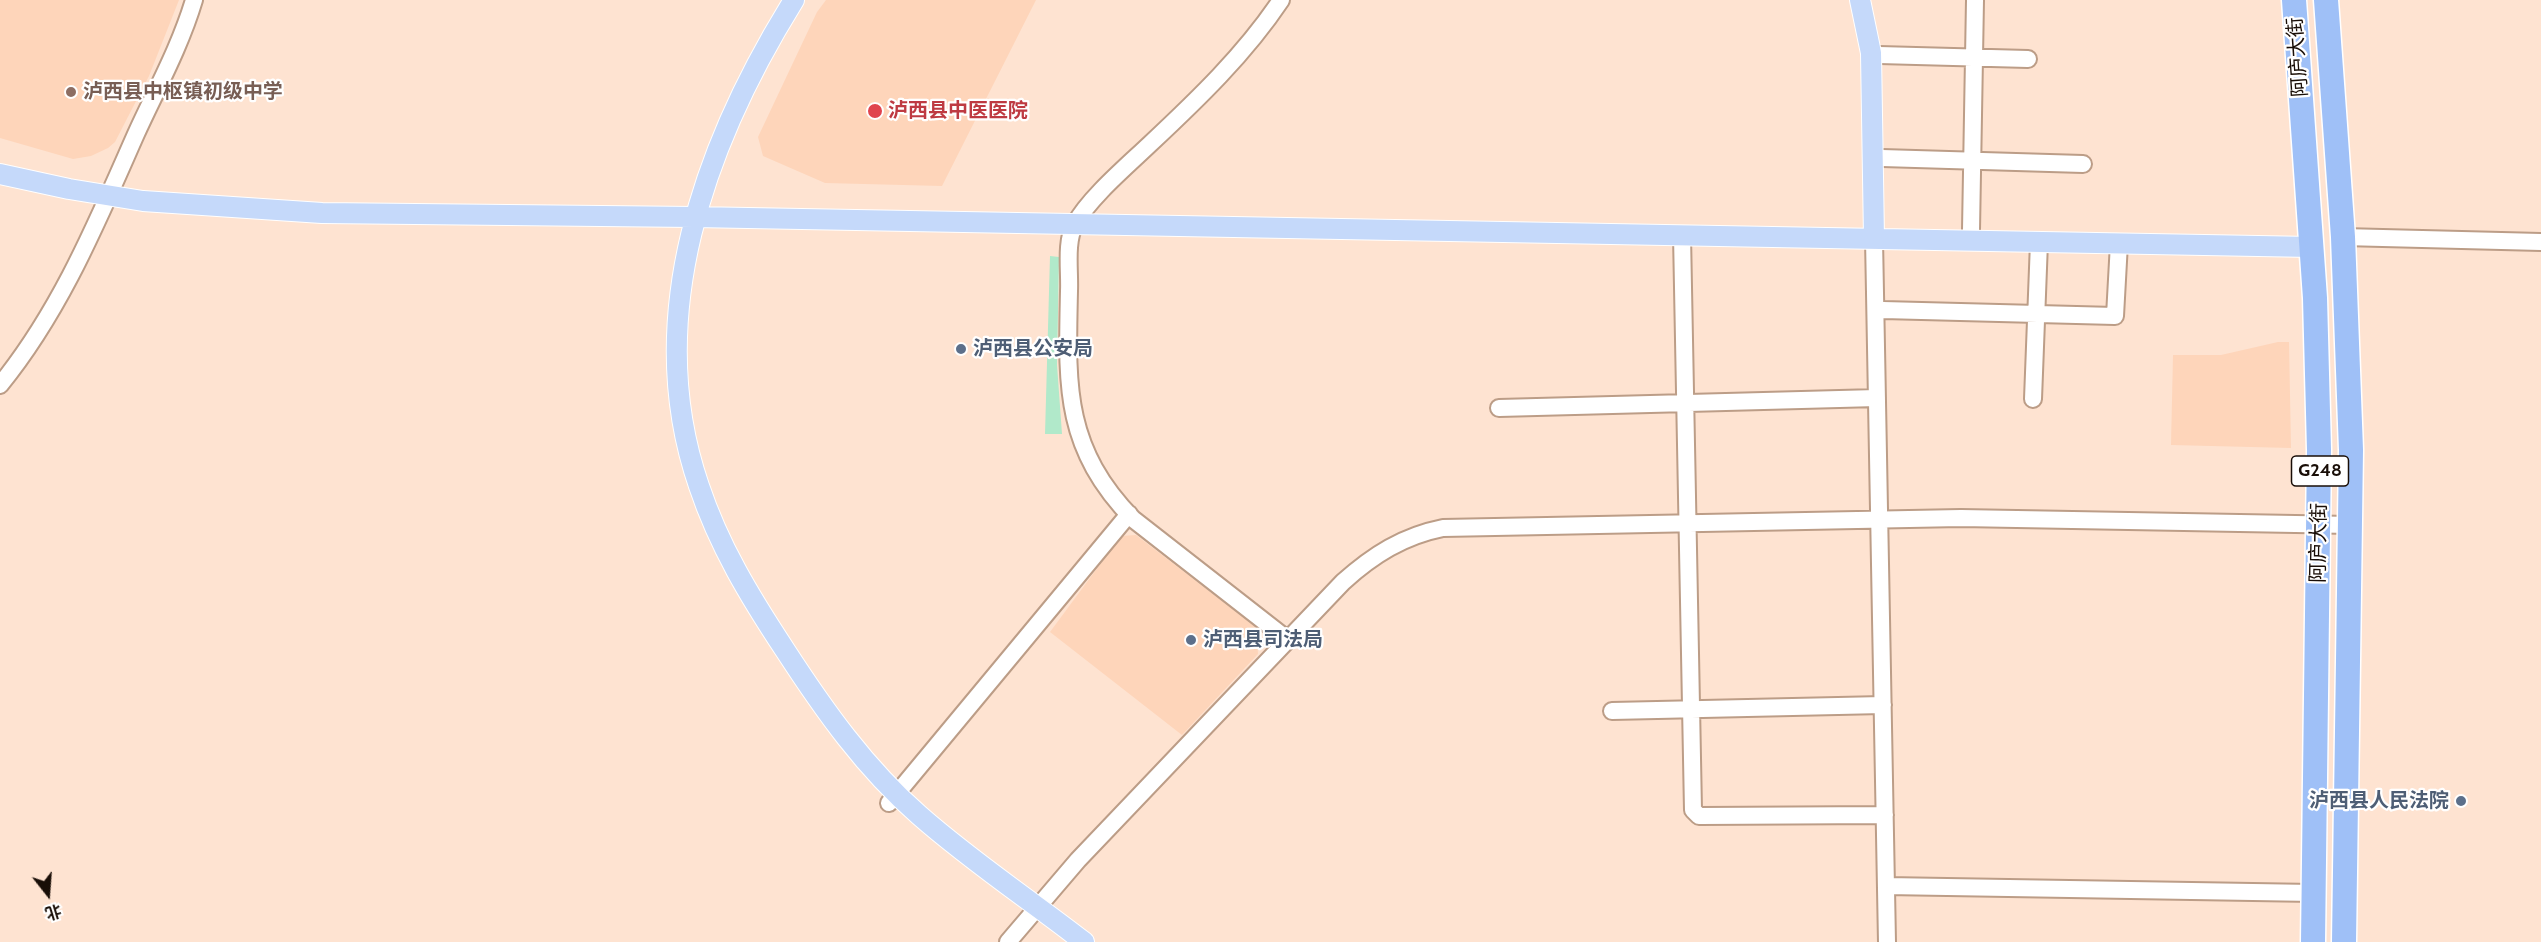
<!DOCTYPE html>
<meta charset="utf-8">
<style>
body{margin:0}
#map{position:relative;width:2541px;height:942px;overflow:hidden;background:#fee3d1;font-family:Cabin,"Noto Sans SC",sans-serif}
canvas{display:block}
.north{position:absolute;left:18px;top:864px;width:60px;height:60px;-webkit-text-stroke:4px #fff;paint-order:stroke;rotate:163deg;font-size:16px;font-weight:700;line-height:24px;text-align:center;color:#190e07}
.north::after{content:'';display:block;margin:auto;width:21px;height:27px;background:#190e07;clip-path:polygon(50% 0,100% 100%,50% 72%,0 100%)}
</style>
<div id="map">
<canvas width="2541" height="942"></canvas>
<div class="north">北</div>
</div>
<script>
const ctx = document.querySelector('canvas').getContext('2d');
ctx.lineJoin = 'round';
function paint(path, color) {
  ctx.fillStyle = color;
  ctx.fill(path, 'evenodd');
}
function strokePath(path, color, width, dash) {
  ctx.strokeStyle = color;
  ctx.lineWidth = width;
  ctx.lineCap = dash ? 'butt' : 'round';
  ctx.setLineDash(dash || []);
  ctx.stroke(path);
}
function write(font, color, halo, rows, align = 'center') {
  ctx.font = font + ' Cabin,"Noto Sans SC",sans-serif';
  ctx.lineWidth = 4.5;
  ctx.setLineDash([]);
  ctx.textBaseline = 'middle';
  ctx.strokeStyle = halo;
  ctx.fillStyle = color;
  for (const [text, x, y, turn = 0] of rows) {
    ctx.save();
    ctx.translate(x, y);
    ctx.rotate((+turn || 0) * Math.PI / 180);
    ctx.textAlign = isNaN(turn) ? turn : align;
    if (halo) ctx.strokeText(text, 0, 0);
    ctx.fillText(text, 0, 0);
    ctx.restore();
  }
}
const built = new Path2D(`
 M0 0H179L149 76 115 142 108 148 91 156 73 159 0 138Z
 M826 0H1036L942 186 825 183 763 156 758 137 817 12Z
 M2278 342H2289L2291 448 2171 445 2173 355H2221Z
 M1136 535 1256 627 1258 654 1182 735 1050 632 1121 536Z`);
const green = new Path2D(`
 M1050 256 1059 257 1057 365 1062 434H1045Z`);
const minor = new Path2D(`
 M1281 0C1245 54 1197 100 1150 144 1128 165 1089 198 1075 224 1065 242 1070 271 1069 291 1067 385 1063 447 1133 519L1288 640
 M1879 55 2028 59
 M1882 158 2083 164
 M1971 230 1975 0
 M1682 235 1693 810 1699 816 1885 815
 M2343 237 2541 242
 M1874 239 1887 942
 M1883 310 2115 316 2119 243
 M0 385C61 310 97 222 136 134 156 90 180 47 194 0
 M2033 399 2039 242
 M1499 408 1877 398
 M1612 711 1883 705
 M889 803 1129 514
 M1886 886 2314 893
 M1008 942 1078 860 1343 582C1373 555 1403 536 1443 528L1961 518 2351 525`);
const major = new Path2D(`
 M794 0C705 143 641 318 699 486 719 546 750 597 785 650 824 710 865 768 919 815 971 861 1030 900 1084 942
 M1860 0 1871 53 1874 239
 M0 174 69 189 143 201 322 213 694 217 2312 247`);
const highway = new Path2D(`
 M2294 0 2315 298 2319 450 2313 942
 M2326 0 2343 237 2351 450 2344 942`);
const markers = [
 [71,92,6,"#8d6e63"],
 [875,111,8,"#e0444e"],
 [961,349,6,"#5c6f8a"],
 [1191,640,6,"#5c6f8a"],
 [2461,801,6,"#5c6f8a"]
];
const shields = [
 [2320,471,57]
];
const shieldNames = [
 ["G248",2320,471]
];
const streetNames = [
 ["阿庐大街",2298,57,-94],
 ["阿庐大街",2319,543,-89]
];
const educationNames = [
 ["泸西县中枢镇初级中学",83,92]
];
const healthNames = [
 ["泸西县中医医院",888,111]
];
const serviceNames = [
 ["泸西县公安局",973,349],
 ["泸西县司法局",1203,640],
 ["泸西县人民法院",2449,801,"right"]
];
paint(built, '#fed5ba');
paint(green, '#b1e9ca');
strokePath(minor, '#bc9d87', 20);
strokePath(major, '#fff', 22);
strokePath(highway, '#fff', 27);
strokePath(minor, '#fff', 16);
strokePath(major, '#c5d9fa', 20);
strokePath(highway, '#9fc0f7', 24);
for (const [x, y, r, color] of markers) {
  const dot = new Path2D();
  dot.arc(x, y, r, 0, 2 * Math.PI);
  ctx.fillStyle = color;
  ctx.fill(dot);
  strokePath(dot, '#fff', 2);
}
for (const [x, y, w] of shields) {
  const box = new Path2D();
  box.roundRect(x - w / 2, y - 15, w, 30, 4.5);
  ctx.fillStyle = '#fff';
  ctx.fill(box);
  strokePath(box, '#190e07', 1.5);
}
write('bold 18px', '#190e07', null, shieldNames);
write('20px', '#190e07', '#fff', streetNames);
write('bold 20px', '#785e54', '#fff', educationNames, 'left');
write('bold 20px', '#be3a42', '#fff', healthNames, 'left');
write('bold 20px', '#4e5e75', '#fff', serviceNames, 'left');
</script>
